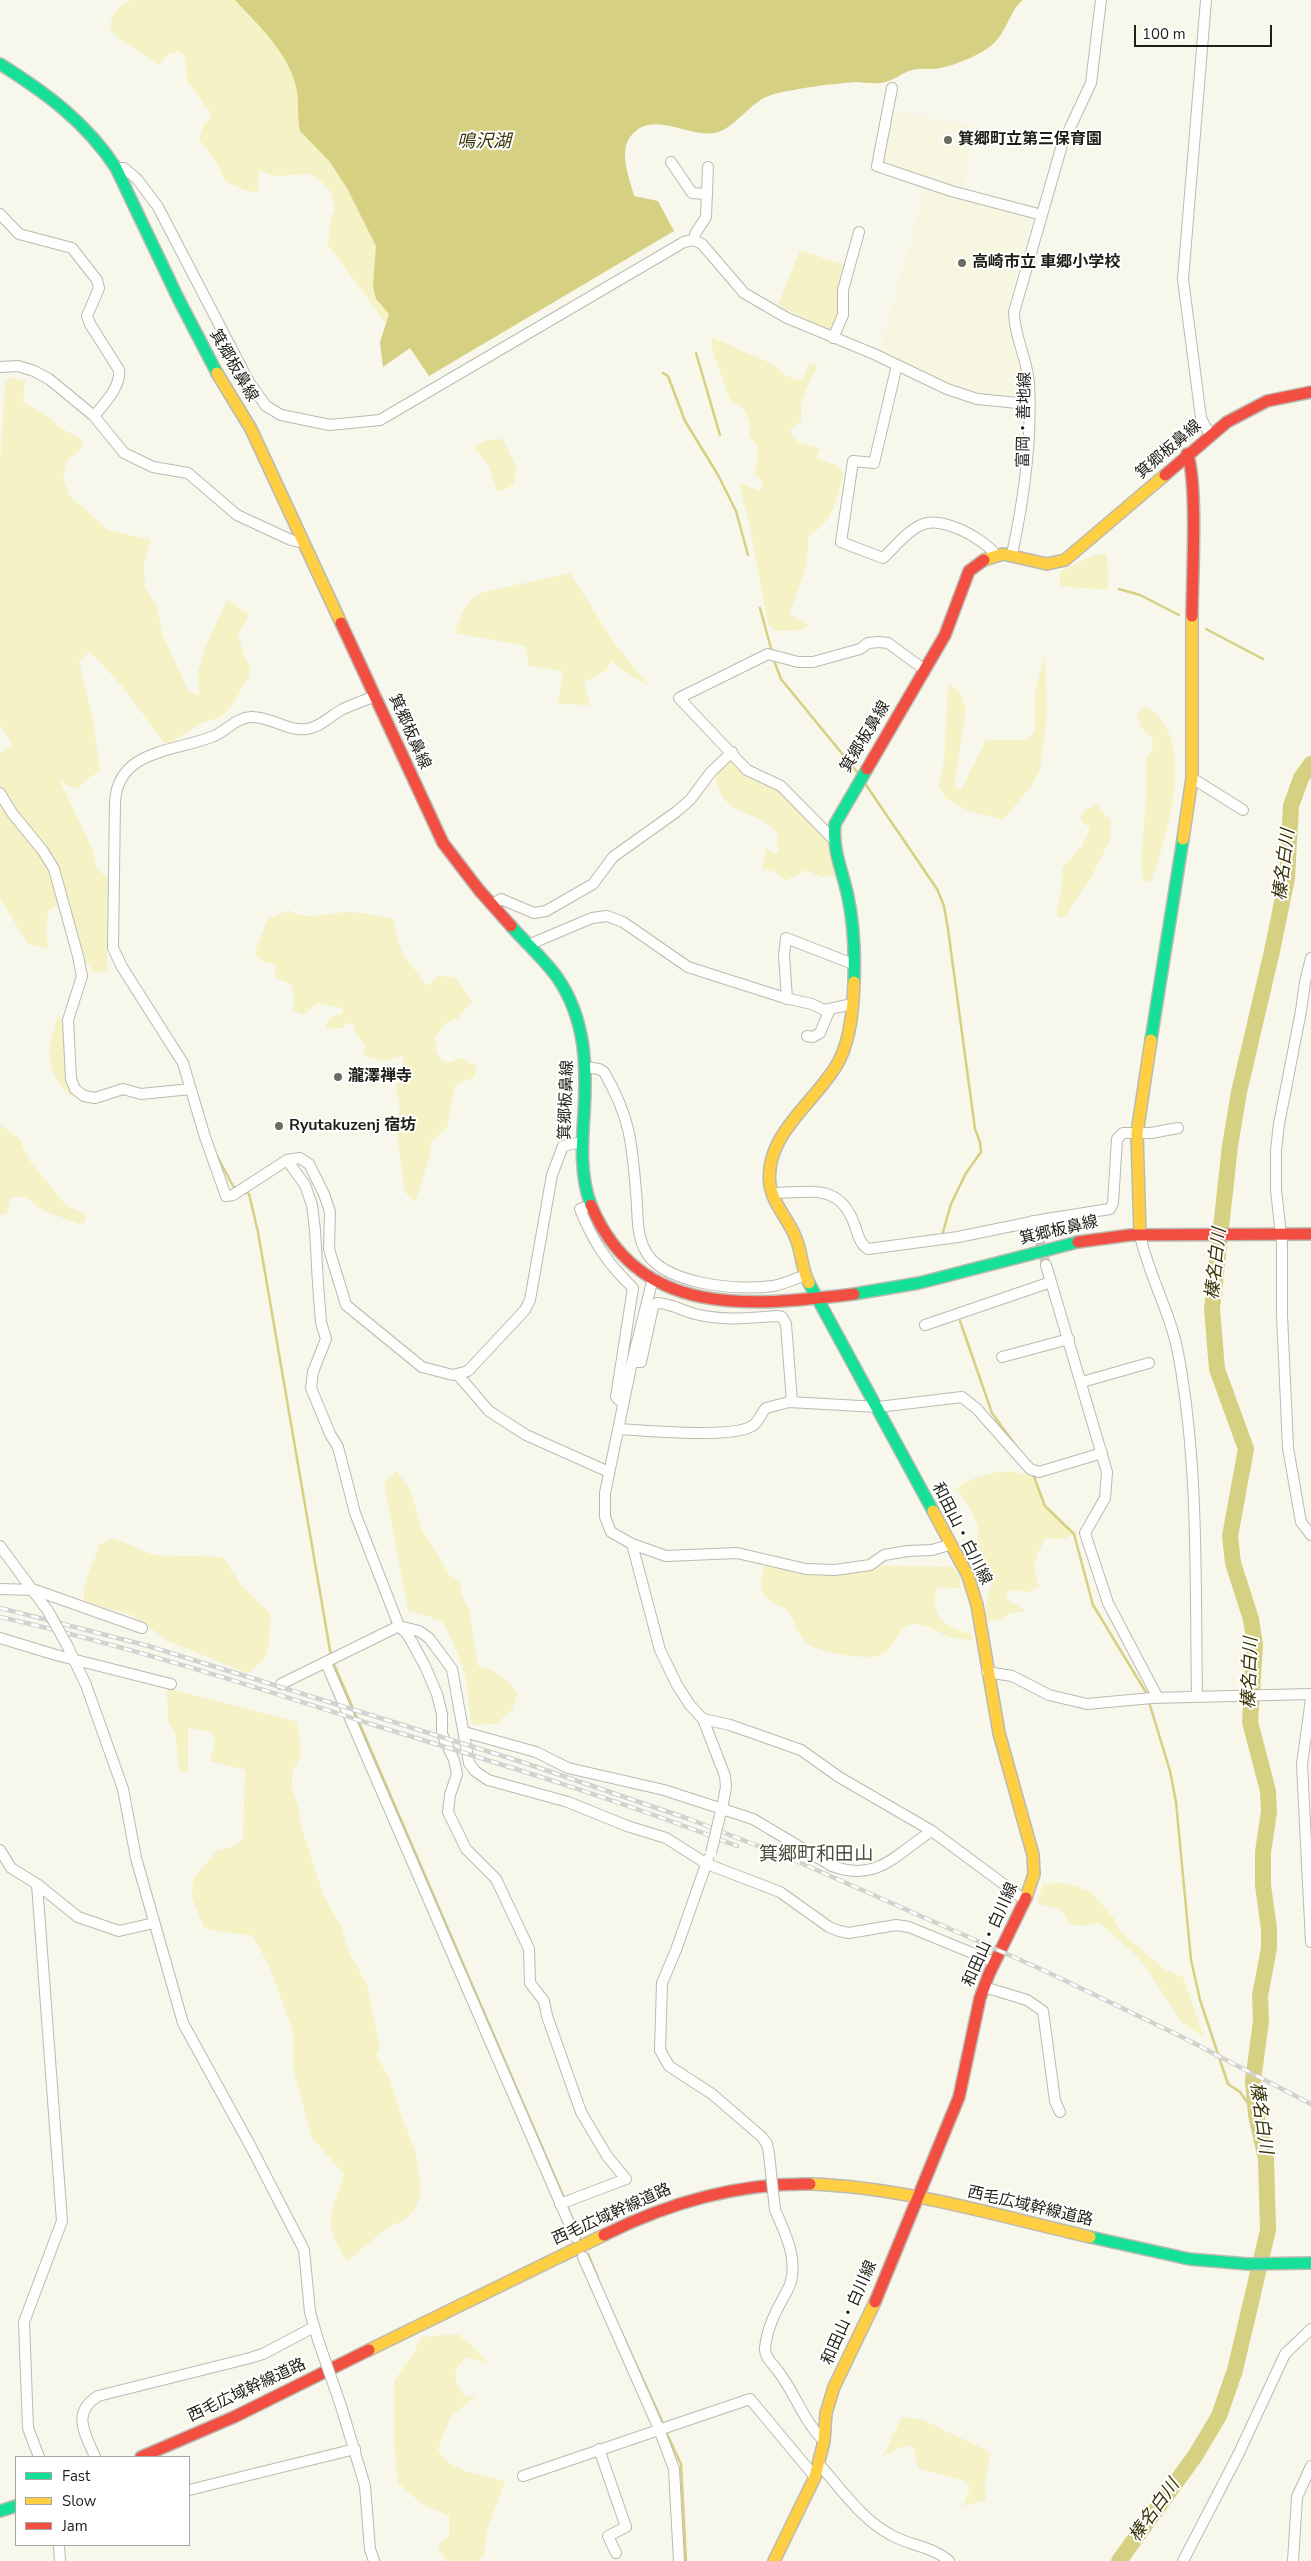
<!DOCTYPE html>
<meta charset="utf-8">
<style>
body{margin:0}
#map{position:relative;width:1311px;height:2561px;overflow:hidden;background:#f8f7ec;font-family:"Nunito Sans",sans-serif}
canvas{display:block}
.legend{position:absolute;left:15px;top:2456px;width:175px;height:90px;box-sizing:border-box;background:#fff;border:1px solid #a5a5a2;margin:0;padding:6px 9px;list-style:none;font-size:15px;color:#1f1f17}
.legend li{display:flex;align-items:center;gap:10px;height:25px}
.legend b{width:25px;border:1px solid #a5a5a2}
.scale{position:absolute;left:1134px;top:25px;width:138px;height:22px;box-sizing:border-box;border:2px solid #1f1f17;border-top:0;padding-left:6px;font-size:15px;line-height:18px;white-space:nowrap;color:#1f1f17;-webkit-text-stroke:4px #fff;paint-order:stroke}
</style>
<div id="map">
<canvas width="1311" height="2561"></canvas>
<ul class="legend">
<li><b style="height:6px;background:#16e098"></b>Fast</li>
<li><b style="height:6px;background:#ffcf43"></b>Slow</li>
<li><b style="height:6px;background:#f24e42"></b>Jam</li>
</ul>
<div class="scale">100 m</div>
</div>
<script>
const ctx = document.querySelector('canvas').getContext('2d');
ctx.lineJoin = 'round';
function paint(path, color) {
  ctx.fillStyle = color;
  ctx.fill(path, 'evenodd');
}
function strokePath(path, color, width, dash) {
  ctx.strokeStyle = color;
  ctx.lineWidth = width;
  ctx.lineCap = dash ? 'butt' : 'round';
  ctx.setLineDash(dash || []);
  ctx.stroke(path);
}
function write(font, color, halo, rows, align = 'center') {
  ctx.font = font + ' "Nunito Sans","Noto Sans JP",sans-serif';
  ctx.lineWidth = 4;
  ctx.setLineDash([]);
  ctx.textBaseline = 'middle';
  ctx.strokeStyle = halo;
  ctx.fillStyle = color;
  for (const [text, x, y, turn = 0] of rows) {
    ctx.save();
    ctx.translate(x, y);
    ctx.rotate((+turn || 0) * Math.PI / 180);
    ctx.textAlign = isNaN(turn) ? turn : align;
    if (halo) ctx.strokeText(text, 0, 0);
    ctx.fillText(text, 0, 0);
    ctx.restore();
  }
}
const built = new Path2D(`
 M892 111 974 126 964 184 952 188 884 165Z
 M925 188 1032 216 1007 309 1009 330 1023 379 1022 397 973 392 952 387 880 351Z`);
const green = new Path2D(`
 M132 0H235C259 26 291 55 297 92 299 105 297 118 300 131L330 162 348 190 377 246 376 299 389 314V327L328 245 330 221 335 209 331 193 324 184 310 174 274 176 259 170 258 192 247 191 226 182 216 162 199 139 204 125 212 115 187 81 185 56 179 51 167 55 159 65 120 39 110 29C111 14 117 5 132 0Z
 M800 250 847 266 839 313 832 333 778 305Z
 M711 337 770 363 784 374 797 380 802 379 809 365 818 364 801 401V421L790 431 798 442 821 449 816 457 837 466 844 473C836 499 835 521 809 535L806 568 789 614 809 625 803 630 776 631 768 624 749 523 739 483 760 491 763 482 754 473 757 463V446L749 436 750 422 744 409 730 400 713 352Z
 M10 377 25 381 23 402 50 418 59 427 83 440 81 449 67 461 63 477 69 495 108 530 151 540 144 563 145 587 157 607 162 634 189 692 199 695 198 671 206 646 227 600 249 614 238 635 244 656 250 666 249 677 232 705 221 717 198 725 170 743H164L123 687 90 652 79 661 93 720 100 771 87 779 78 788 68 787 58 777 93 850 97 869 108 878 107 972 94 973 86 961 67 900 48 911 46 933 49 948 29 945 0 899V753L13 745 0 725V463L5 384Z
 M503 439 516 467 514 484 502 491 497 490 488 464 473 447 487 440Z
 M1107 554 1108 590 1060 586V572L1094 555Z
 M570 573 615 644 650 687 619 668 612 660 607 670 584 682 590 705 558 704 563 671 529 666 525 646 455 633C461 614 466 601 484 592Z
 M1045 654 1047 713 1040 770 1030 788 1003 820 969 811 945 798 939 785 944 761 948 685 959 690 966 709 954 787 961 790 986 740H1025L1035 732V692Z
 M1146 707C1199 736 1167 837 1151 881H1143L1141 862 1146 798V759L1153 747 1152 738 1141 727 1137 713Z
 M731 756 779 790 830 840 837 876 822 877 805 870 786 881 775 872 762 868 766 848 775 854 780 852 776 846 779 837C767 813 739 817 725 800 720 794 717 782 714 774Z
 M1097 805 1111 821 1110 840 1088 883 1064 917H1057C1058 899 1064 885 1062 868L1082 846 1090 829 1080 819 1085 810Z
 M289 910C303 922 334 912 351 912 366 913 380 916 394 919 398 955 407 958 427 986L438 976 455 977 472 1001 458 1018 445 1024 435 1038 436 1051 442 1061 449 1063 461 1058 476 1066 475 1077 455 1085 447 1128 431 1142 430 1155 415 1202 405 1192 396 1127 400 1105 396 1088 404 1065 402 1056 384 1061 364 1056 365 1046 355 1032 353 1023 346 1024 344 1028 325 1029 329 1018 343 1013 342 1008 318 1003 303 1015 293 1010 294 995 291 984 275 978V964L263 962 254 954 268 919Z
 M59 1015 62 1022 67 1081 74 1099C43 1074 46 1048 59 1015Z
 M0 1125 19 1138 29 1160 66 1205 86 1215 85 1222 79 1224C68 1219 56 1216 45 1211 28 1203 34 1194 10 1198L7 1213 0 1215Z
 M397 1471 411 1492 421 1528 450 1576 460 1580 461 1594 469 1609 478 1666C496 1670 507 1678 517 1694L512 1710 496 1724 472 1725C468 1711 469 1698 467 1685 463 1662 453 1641 442 1621L408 1610 384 1483Z
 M1011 1471 1032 1476 1046 1507 1075 1532 1064 1539 1046 1538C1035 1558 1031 1563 1039 1586L1029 1592 1008 1590 1006 1599 1026 1611 1011 1613 1002 1619 985 1621 987 1598 993 1580 978 1545V1526L970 1508 956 1488C974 1477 990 1472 1011 1471Z
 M113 1538 154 1555 223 1557 240 1584 271 1614C267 1643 275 1657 247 1673L168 1641 134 1616 84 1601C82 1581 94 1565 99 1545Z
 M766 1563 953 1567 961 1580 960 1588 937 1587C929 1619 945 1627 972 1634L974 1641C966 1639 955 1639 947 1636 935 1631 922 1620 908 1626 896 1631 895 1648 883 1654 869 1662 816 1652 806 1642 795 1631 795 1618 787 1610 782 1605 774 1605 770 1601 757 1590 760 1577 766 1563Z
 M167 1688 298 1722 301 1755 292 1773V1789L299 1808 300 1822 323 1895 342 1928 346 1946 367 1985 380 2048 376 2055 389 2077 400 2112 416 2153 421 2192 414 2211 402 2221 387 2228 347 2261C321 2221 331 2216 344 2174L312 2138 293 2069V2031L269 1966 253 1936 205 1929 192 1898 193 1879 217 1851 237 1845 243 1838 245 1770 210 1761 215 1742 211 1732 188 1728V1773L179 1770 175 1733 168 1721Z
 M1063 1883 1090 1891 1113 1917 1121 1932 1164 1969 1183 1977 1204 2037 1181 2022 1148 1970 1131 1950 1099 1923 1084 1926 1070 1924 1061 1910 1037 1903 1043 1884Z
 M458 2334 477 2350 489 2364 467 2357 455 2370 457 2385 465 2397 476 2396 450 2418 438 2449C448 2472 484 2475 505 2481L487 2530 484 2555 478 2561H446L437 2546 449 2536V2515L423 2505 398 2483 394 2442V2381L414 2352 421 2337Z
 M902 2417 923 2420 990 2452 985 2484 986 2500 963 2506 970 2488 966 2481 920 2469 917 2465 914 2448C904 2441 894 2453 883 2456Z`);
const water = new Path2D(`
 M235 0H1023C1008 12 1007 35 988 48 975 57 955 65 940 68 932 70 924 68 917 69 904 70 893 83 878 83 871 84 864 82 856 82 829 84 800 88 774 94 750 100 735 130 714 133 689 137 659 114 637 130 615 146 629 175 634 196L658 201 674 231 429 376 410 348 383 367 380 342 389 314 376 299 373 286 376 246 348 190 330 162 300 131C297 118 299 105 297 92 291 55 259 26 235 0Z`);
const stream = new Path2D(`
 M696 353 720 435
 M663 373 668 376 685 421 718 475 736 511 748 555
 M1119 589 1140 595 1179 615
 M760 608 772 652
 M1206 629 1263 659
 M773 658 781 679 858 773
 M864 782 937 889 944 906 948 929 975 1129 980 1142 981 1152 966 1173 951 1204 943 1232
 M216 1154 233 1186 237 1189
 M245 1192 249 1194 258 1232 331 1656
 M960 1321 992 1413 1016 1446
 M1033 1474 1045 1506 1074 1534 1093 1605 1147 1694
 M333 1662 564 2198
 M1149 1702 1170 1771 1176 1802 1191 1960 1200 2000 1228 2084 1240 2092 1256 2115
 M566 2203 579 2235
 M588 2254 598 2278
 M620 2329 662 2421
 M667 2434 681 2464 686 2561`);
const river = new Path2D(`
 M1119 2561 1195 2456 1219 2416 1235 2370 1268 2230 1266 2159 1256 2115 1253 2081 1261 2021 1260 1996 1269 1948V1929L1263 1885V1852L1269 1812 1268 1791 1250 1722 1255 1645 1251 1619 1233 1563 1230 1536 1246 1449 1217 1369 1212 1309 1230 1146 1239 1092 1272 951 1287 878 1291 806 1301 778 1311 764`);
const streetTunnel = new Path2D(`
 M1039 1238 1046 1265`);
const street = new Path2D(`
 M1206 0 1183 279 1201 418 1210 435
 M892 88 877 166 951 191 1042 215
 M671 162 692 193 707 194
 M116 168H124L137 179 158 207 249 382 266 406 281 415 330 425 380 420 684 242 694 240 702 244 744 293 787 318 874 354 947 389 977 399 1028 404
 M0 214 19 234 72 248 97 280 99 288 87 316 90 324 119 370C121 387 104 404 94 416
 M694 240 695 234 706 217 708 167
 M833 338 843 315V290L859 232
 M897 365 874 463 853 461 841 542 883 558C894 548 907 531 921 525 941 515 983 538 995 554
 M0 367 18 366 34 371 49 379 94 416 124 453 153 467 188 473 237 515 291 540 304 543
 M1012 554C1024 499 1032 439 1029 383 1027 358 1014 336 1014 312L1062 145 1091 83 1101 0
 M376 696C365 700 354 704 343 709 331 715 321 727 307 729 288 732 270 716 251 717 236 718 227 730 214 736 175 752 118 749 115 802L113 948 122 967 183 1063 205 1137 226 1196 233 1195 287 1160 300 1158 309 1164 324 1194 330 1212 329 1249 346 1305 422 1367 453 1375 468 1371 525 1310 530 1300 552 1175 563 1146 582 1142
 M1192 778 1243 810
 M0 793 12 813 43 851 54 869 78 956 82 976 68 1020 71 1079 75 1089 84 1096 95 1098 123 1089 141 1094 191 1089
 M832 838 781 786 747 770 679 698 768 654 798 662H813L860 649 868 643 879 642 888 643 925 670
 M492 905 501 899 534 913 546 911 593 884 613 857 676 812 690 800 711 772 732 752
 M528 945 592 918 607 916 623 922 688 967 785 998 812 1004 824 1010 853 1004
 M1311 958 1305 982 1301 1011 1279 1124 1276 1150V1190L1282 1244V1315L1288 1448 1301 1522 1311 1535
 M787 999 784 955 786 938 853 964
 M807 1036 813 1037 820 1033 830 1009
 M585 1067 599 1069 604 1072C630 1117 632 1142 636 1192 638 1210 636 1232 644 1248 660 1285 739 1291 773 1286 784 1284 795 1279 805 1275
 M287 1160 305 1185 312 1205 315 1230 318 1284 321 1322 326 1339 313 1372 311 1388 330 1434 338 1447 355 1513 399 1626 408 1635 425 1666 437 1694 442 1714V1734L454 1760 457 1774 450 1795 448 1812 466 1849 496 1879 529 1949 530 1983 544 2001 547 2016 581 2112 607 2156 626 2179 560 2204
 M772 1193C811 1193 840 1182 855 1226 858 1235 860 1244 868 1249L958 1237 1046 1219 1110 1209 1113 1203 1117 1139 1123 1133H1151L1178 1128
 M592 1205 580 1209C593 1242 608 1264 633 1288L616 1397 622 1403
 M1033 1221 1039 1238
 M1140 1235C1149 1277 1172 1315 1179 1358 1199 1469 1195 1583 1197 1696
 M1046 1265 1107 1472 1105 1498 1085 1533 1108 1603 1158 1698
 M653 1278 632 1362 605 1493V1517L611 1532 632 1544 666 1556 737 1553 806 1569 835 1570 870 1565 884 1555 908 1551 932 1550 949 1545
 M925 1325 1051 1282
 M1002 1357 1069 1339
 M632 1362H641L653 1307 657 1303C670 1303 683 1311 695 1314 723 1321 749 1318 777 1316L782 1317 786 1324 792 1402
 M457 1374 489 1411 526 1435 609 1472
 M1082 1382 1149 1363
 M618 1429C644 1430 732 1439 752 1426 759 1422 761 1413 766 1408L789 1402 878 1407 962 1397 977 1409 1030 1469 1039 1472 1102 1453
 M632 1544 660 1650 677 1685 690 1705 703 1719 725 1776 726 1787 721 1814
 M0 1546 48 1611
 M0 1589 35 1590 142 1628
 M0 1638 56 1655 171 1684
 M68 1647 86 1685 123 1789 136 1858 183 2023 251 2147 304 2250 310 2312 318 2340
 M326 1663 575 2237
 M987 1672 1012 1676 1049 1695 1087 1704 1152 1698 1311 1694
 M281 1684 399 1626 419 1631 429 1638 452 1669 469 1763 475 1771 488 1780 568 1802 627 1826 666 1838 707 1864 780 1892 829 1927 839 1931 849 1933 896 1925 909 1927 994 1962
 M1311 1699 1302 1764 1311 1942
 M703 1719 730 1725 801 1750 839 1777 932 1831 1025 1900
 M464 1732 536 1752 568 1768 664 1790 753 1819 832 1866C879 1883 896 1853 932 1831
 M0 1850 11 1868 37 1884 78 1917 119 1931 154 1923
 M708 1859 676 1950 662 1983 660 2050 669 2066 712 2094 762 2137 767 2144 769 2154
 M37 1884 62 2221 24 2322 28 2428 39 2457
 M984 1987 1027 2000 1043 2011 1055 2101 1060 2112
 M775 2210C786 2234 801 2266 787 2291 777 2309 767 2327 765 2348 764 2357 773 2364 778 2371 795 2393 804 2422 824 2441
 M583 2257 659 2429 674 2469 679 2561
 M341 2406 365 2486 370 2549 374 2561
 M599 2449 626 2527 608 2536 616 2553
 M95 2457C85 2433 71 2413 98 2396L250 2358 263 2354 314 2327
 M819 2464C841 2489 863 2521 893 2536 912 2546 933 2547 949 2561
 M523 2476 750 2399 815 2477
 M189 2490 355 2449
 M59 2545 60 2561
 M1183 2561 1238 2455 1285 2354 1311 2329
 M1293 2561 1297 2497 1311 2466`);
const fast = new Path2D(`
 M0 64C46 93 86 122 116 168L179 300 217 373
 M511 926C526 943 544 959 557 977 586 1019 587 1066 584 1114 582 1143 580 1177 591 1205
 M854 982C855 954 854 925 848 897 843 872 832 850 835 824L867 769
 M1151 1040 1183 839
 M809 1283 933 1511
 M854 1294 919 1283 1078 1242
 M1090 2237 1189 2259 1248 2264 1311 2263
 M0 2511 16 2506`);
const slow = new Path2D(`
 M217 373 251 429 341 623
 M984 560 1003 554 1047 564 1065 560 1165 475
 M1183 839 1192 778V616
 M1140 1235 1137 1133 1151 1040
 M809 1283C801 1268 802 1251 795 1236 788 1219 773 1204 770 1185 763 1134 818 1101 839 1061 851 1037 853 1008 854 982
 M933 1511 968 1576 977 1605 999 1733 1033 1855 1034 1874 1026 1898
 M810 2184C904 2187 998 2216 1090 2237
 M369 2350 604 2235
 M774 2561 815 2477 824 2441 826 2413 834 2387 875 2302`);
const jam = new Path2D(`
 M1187 454C1198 476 1192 585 1192 616
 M1165 475 1227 422 1267 401 1311 392
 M341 623 443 843 479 890 511 926
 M867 769 945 635 969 571 984 560
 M591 1205C639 1320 752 1306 854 1294
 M1078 1242 1130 1235 1311 1234
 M604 2235C668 2203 737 2183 810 2184
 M875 2302 959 2097 980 1998 989 1974 1026 1898
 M141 2457 234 2417 369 2350`);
const rail = new Path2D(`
 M0 1608 145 1645 519 1761 689 1819 794 1860 1043 1970 1180 2036 1311 2104
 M0 1617C128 1646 252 1686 377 1726 498 1763 619 1800 737 1846`);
const streetBridge = new Path2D(`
 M48 1611 68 1647
 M711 1853 720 1815
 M769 2154 775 2210
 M318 2340 341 2406`);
const markers = [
 [948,140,5,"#6b6b62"],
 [962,263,5,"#6b6b62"],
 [338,1077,5,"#6b6b62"],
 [279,1126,5,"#6b6b62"]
];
const poiNames = [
 ["箕郷町立第三保育園",958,140],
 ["高崎市立 車郷小学校",972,263],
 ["瀧澤禅寺",348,1077],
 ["Ryutakuzenj 宿坊",289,1126]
];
const streetNames = [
 ["箕郷板鼻線",233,366,60],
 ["富岡・善地線",1025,420,-89],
 ["箕郷板鼻線",1169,450,-41],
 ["箕郷板鼻線",409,732,66],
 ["箕郷板鼻線",866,737,-59],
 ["箕郷板鼻線",567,1100,-88],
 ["箕郷板鼻線",1059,1231,-13],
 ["和田山・白川線",961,1534,63],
 ["和田山・白川線",991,1935,-66],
 ["西毛広域幹線道路",1030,2207,13],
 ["西毛広域幹線道路",612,2215,-24],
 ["和田山・白川線",850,2313,-66],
 ["西毛広域幹線道路",247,2391,-25]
];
const waterNames = [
 ["鳴沢湖",484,143],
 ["榛名白川",1285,865,-83],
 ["榛名白川",1217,1264,-84],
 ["榛名白川",1251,1673,-88],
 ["榛名白川",1260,2118,82],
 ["榛名白川",1155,2511,-54]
];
const quarterNames = [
 ["箕郷町和田山",816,1855]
];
paint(built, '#f7f6e1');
paint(green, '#f5f2c6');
paint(water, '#d6d083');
strokePath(stream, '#d6d083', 2.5);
strokePath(river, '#d6d083', 16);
strokePath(streetTunnel, '#cdccc1', 10, [10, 5]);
strokePath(street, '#bbbab2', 12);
strokePath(fast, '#bbbab2', 14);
strokePath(slow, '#bbbab2', 14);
strokePath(jam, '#bbbab2', 14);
strokePath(street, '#fefefc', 10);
strokePath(fast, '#16e098', 11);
strokePath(slow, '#ffcf43', 11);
strokePath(jam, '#f24e42', 11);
strokePath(rail, '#d2d2ce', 4.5);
strokePath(rail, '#fff', 2.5, [8]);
strokePath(streetBridge, '#bbbab2', 12, []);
strokePath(streetBridge, '#fefefc', 10);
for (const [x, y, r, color] of markers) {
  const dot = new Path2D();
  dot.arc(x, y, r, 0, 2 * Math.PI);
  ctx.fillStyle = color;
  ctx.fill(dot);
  strokePath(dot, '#fff', 2);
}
write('bold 16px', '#1f1f17', '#fff', poiNames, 'left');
write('16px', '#1f1f17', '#fff', streetNames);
write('italic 18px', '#393507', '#fff', waterNames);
write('19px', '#4d4c3b', '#fff', quarterNames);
</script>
